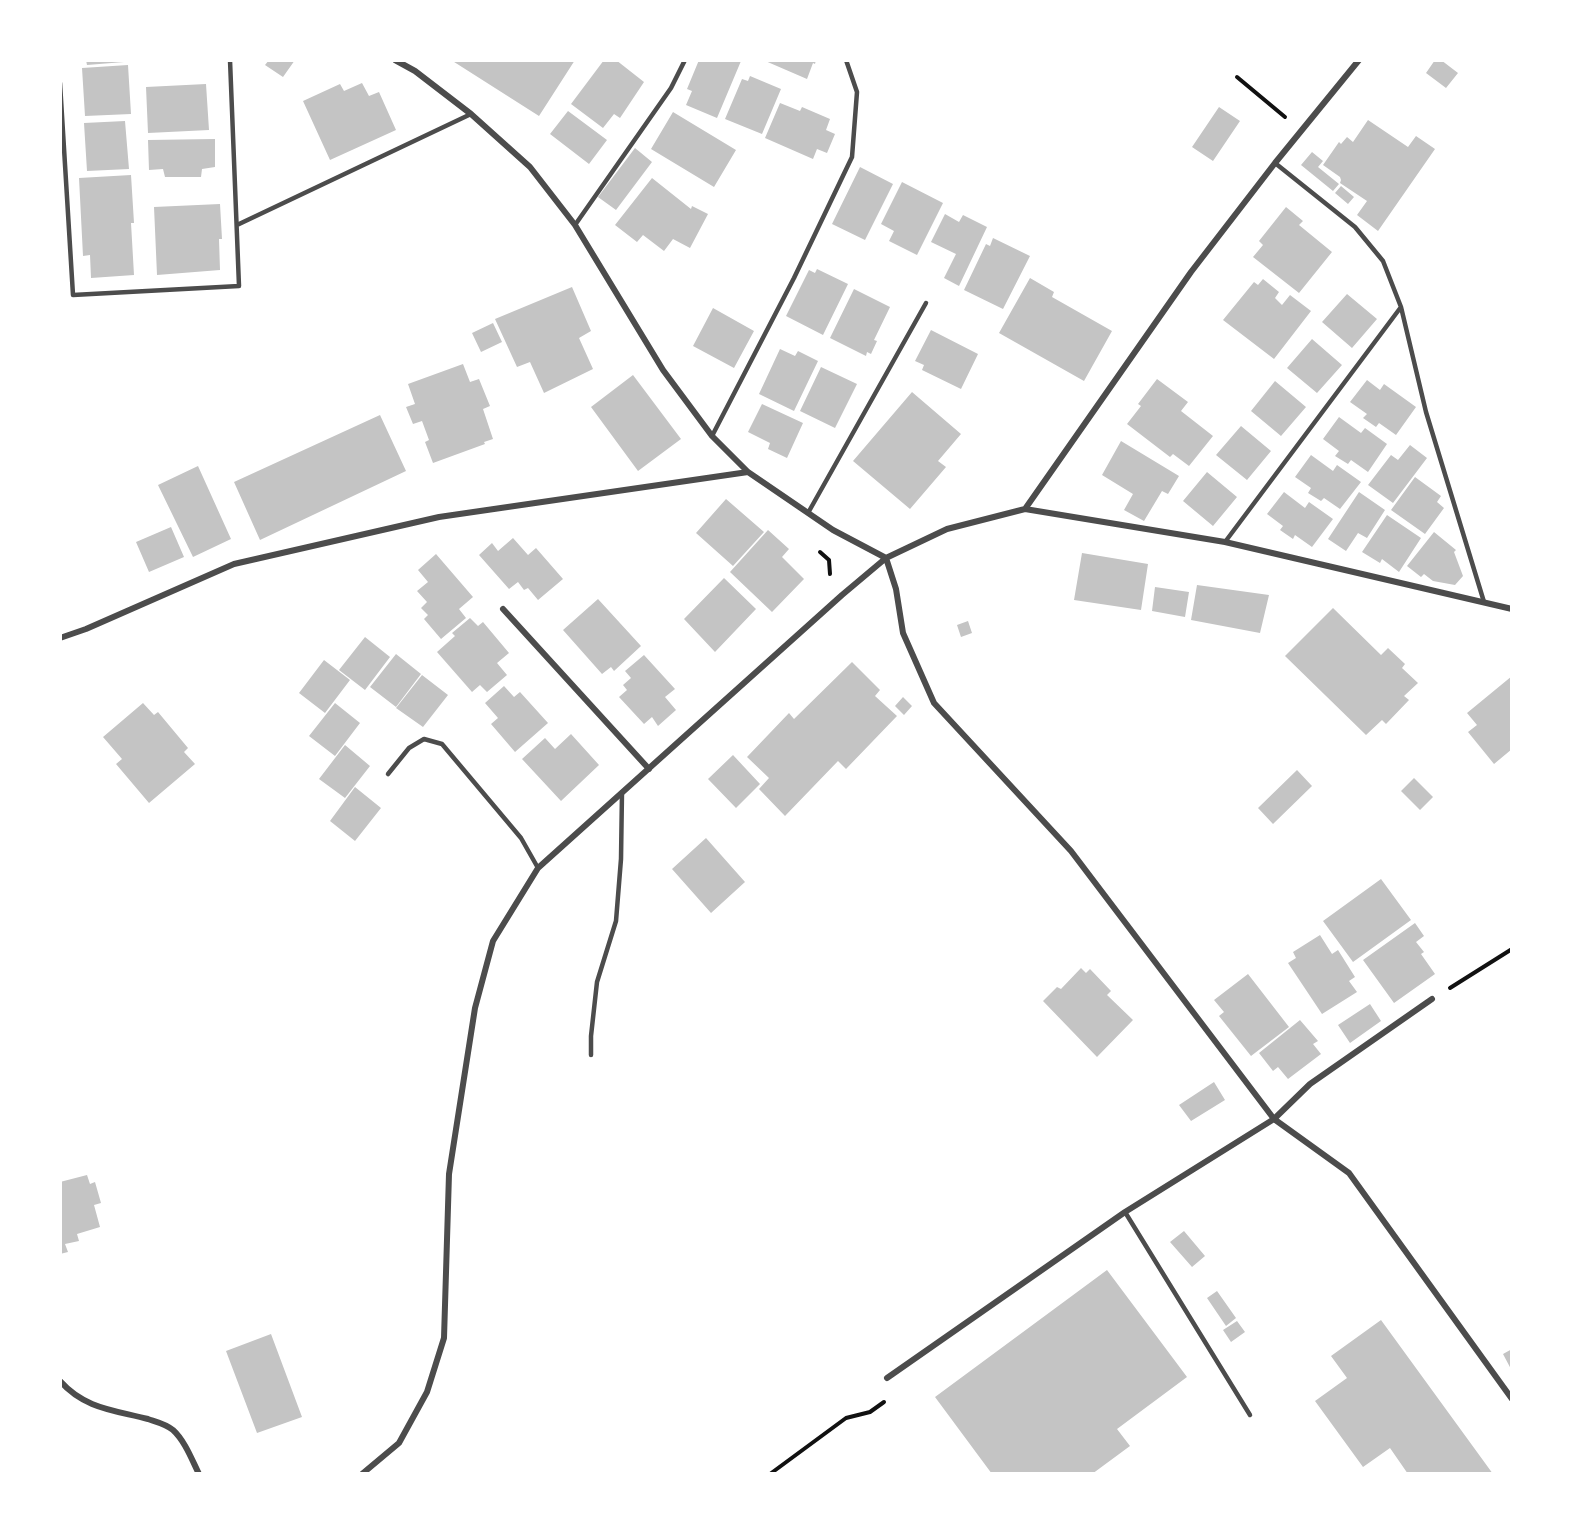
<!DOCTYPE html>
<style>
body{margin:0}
#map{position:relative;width:1572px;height:1534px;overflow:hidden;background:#fff;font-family:Helvetica,sans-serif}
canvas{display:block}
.frame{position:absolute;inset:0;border:62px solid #fff;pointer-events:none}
</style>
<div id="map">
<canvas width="1572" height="1534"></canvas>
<div class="frame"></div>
</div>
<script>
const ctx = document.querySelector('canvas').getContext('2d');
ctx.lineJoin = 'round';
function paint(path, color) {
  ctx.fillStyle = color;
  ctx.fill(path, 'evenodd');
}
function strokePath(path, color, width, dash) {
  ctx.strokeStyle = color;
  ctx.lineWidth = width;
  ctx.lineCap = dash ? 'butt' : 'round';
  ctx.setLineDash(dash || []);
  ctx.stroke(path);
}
const building = new Path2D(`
 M86 60H124V62L87 65Z
 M269 60H295L283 77 265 65Z
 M451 60H575L539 116Z
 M604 60H616L644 82 620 118 614 114 603 128 571 104Z
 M699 60 741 61 717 118 686 105 692 91 687 89Z
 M763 60H816L815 64 813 63 807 79Z
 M1435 60H1441L1458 73 1446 88 1426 73Z
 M128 65 131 114 85 116 82 68Z
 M750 76 781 89 762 134 725 119 742 79 748 81Z
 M362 83 369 96 379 92 396 130 330 160 303 101 340 84 344 91Z
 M206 84 209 130 148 133 146 87Z
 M780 103 800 111 802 107 830 119 826 130 835 134 827 153 817 149 813 159 765 138Z
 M1219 107 1240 121 1213 161 1192 147Z
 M568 111 607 140 589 164 550 134Z
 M673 112 736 150 714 187 651 149Z
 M1368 120 1408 147 1416 136 1435 149 1378 231 1357 215 1367 201 1340 183 1341 180 1340 177 1323 165 1339 142 1341 144 1347 137 1353 142Z
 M125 121 129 169 87 171 84 123Z
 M215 139V167L202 169 201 177H165L163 169 149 170 148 140Z
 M635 148 652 162 616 210 598 197Z
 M1312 152 1323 161 1318 167 1339 184 1333 191 1301 165Z
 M860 167 893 184 865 240 832 224Z
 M131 175 134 223H131L134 275 91 278 90 255 83 256 79 178Z
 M652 178 691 209 692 206 708 214 690 248 673 239 664 251 643 235 637 242 615 225Z
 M902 182 943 203 917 255 889 241 894 231 881 224Z
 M1341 186 1354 197 1348 204 1335 193Z
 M220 204 222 239H219L220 270 157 275 154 207Z
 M1286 207 1303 221 1299 225 1332 252 1299 293 1253 257 1263 245 1259 241Z
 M945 214 959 222 963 215 987 227 959 286 944 278 956 254 931 242Z
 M993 238 1030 256 1003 309 964 290 986 244 990 246Z
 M817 269 848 284 823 335 786 316 809 270 815 273Z
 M1030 278 1054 292 1052 297 1112 331 1084 381 999 333Z
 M1263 279 1279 292 1275 298 1282 305 1290 295 1311 311 1274 359 1223 320 1254 282 1258 285Z
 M572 287 591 331 579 338 593 369 544 393 530 362 517 367 495 319Z
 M854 289 890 307 874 340 877 341 871 354 867 352 866 356 830 338Z
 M1347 294 1377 319 1352 348 1322 322Z
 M713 308 754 331 734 368 693 346Z
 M493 323 502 342 481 352 472 333Z
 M931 330 978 354 961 389 922 370 924 365 915 361Z
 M1312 339 1342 365 1317 393 1287 368Z
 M780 349 795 356 798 351 818 361 794 411 759 394Z
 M463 364 470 382 479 379 490 406 483 409 493 439 484 442 485 444 433 463 425 442 429 440 422 421 413 424 406 407 415 404 408 384Z
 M821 367 857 384 835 428 800 411Z
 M633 375 681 439 638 471 591 407Z
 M1157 379 1188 402 1181 411 1213 436 1189 466 1173 454 1170 457 1127 424 1141 406 1138 404Z
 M1367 380 1380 390 1384 384 1416 407 1396 435 1379 423 1376 427 1363 418 1367 414 1350 402Z
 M1275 381 1306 407 1281 436 1251 411Z
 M912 392 961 434 938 461 946 467 910 509 853 461Z
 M762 404 803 423 787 458 768 449 770 443 748 432Z
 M380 415 406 471 260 540 234 482Z
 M1339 417 1361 433 1365 428 1387 444 1368 472 1351 460 1348 464 1335 456 1339 451 1323 439Z
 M1241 426 1271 451 1247 480 1216 455Z
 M1121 441 1179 476 1168 494 1162 491 1144 521 1124 510 1133 494 1102 475Z
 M1410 445 1427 458 1393 503 1368 485 1391 455 1398 460Z
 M1311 455 1333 471 1337 465 1361 482 1340 509 1324 498 1321 501 1308 493 1311 488 1295 477Z
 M198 466 231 539 193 557 158 485Z
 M1207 472 1237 497 1213 526 1183 501Z
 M1415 477 1441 496 1437 502 1444 508 1425 534 1391 510Z
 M1284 492 1305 508 1309 502 1333 519 1312 547 1295 535 1293 539 1280 530 1283 526 1267 514Z
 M1359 492 1385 510 1367 538 1358 533 1346 551 1328 539Z
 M726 499 764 532 733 566 696 533Z
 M1387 515 1421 538 1399 572 1382 559 1380 563 1362 552Z
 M171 527 184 557 149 572 136 542Z
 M768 530 789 549 782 557 804 579 772 612 730 572Z
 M1434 532 1456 550 1454 552 1463 576 1455 585 1433 581 1424 574 1421 577 1407 566Z
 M513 538 528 555 536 548 563 579 538 600 528 588 524 590 518 582 509 589 479 555 492 543 498 551Z
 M1082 553 1148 564 1141 610 1074 600Z
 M436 554 473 597 459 609 466 618 441 639 424 619 428 615 421 608 427 602 417 591 428 582 418 570Z
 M724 578 756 609 715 652 684 619Z
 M1197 585 1269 595 1260 633 1191 620Z
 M1155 587 1189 592 1185 617 1152 611Z
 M598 599 641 646 614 671 611 667 602 674 563 630Z
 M1333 608 1381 655 1388 648 1405 664 1402 668 1418 683 1404 696 1409 700 1386 724 1382 720 1366 735 1285 656Z
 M470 618 478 626 483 622 509 653 497 663 507 675 487 692 480 685 472 692 437 652 455 636 452 633Z
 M968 621 972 633 961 637 957 625Z
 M365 637 390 657 365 690 339 670Z
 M396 654 421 674 396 707 370 687Z
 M644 655 675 689 665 697 676 710 658 726 652 717 644 724 619 697 627 690 623 685 631 678 625 671Z
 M324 660 350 680 325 713 299 693Z
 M852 662 880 690 875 696 897 716 846 769 838 761 785 816 759 789 769 778 747 757 789 713 794 719Z
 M422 675 448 695 423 727 396 708Z
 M1512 676V749L1494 764 1468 732 1477 725 1467 713Z
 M504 686 514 697 520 692 548 723 515 752 491 724 498 718 485 703Z
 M903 697 912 706 904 715 895 706Z
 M143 703 154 715 158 712 188 748 184 752 195 764 149 803 116 764 122 759 103 737Z
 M335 703 360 723 335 756 309 736Z
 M571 734 599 765 561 801 522 759 545 738 555 749Z
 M345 745 370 766 345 798 319 779Z
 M733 755 760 784 736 808 708 779Z
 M1297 770 1312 786 1273 824 1258 808Z
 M1414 778 1433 797 1420 810 1401 791Z
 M355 787 381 808 355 841 330 821Z
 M706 838 745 882 711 913 672 869Z
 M1381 879 1411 920 1353 962 1323 921Z
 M1415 923 1424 936 1416 942 1424 952 1421 954 1435 974 1394 1003 1363 960Z
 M1320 935 1332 954 1338 950 1355 977 1349 981 1357 992 1322 1014 1288 963 1296 958 1293 952Z
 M1081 968 1086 973 1090 969 1111 991 1107 995 1133 1020 1097 1057 1043 1001 1057 987 1061 989Z
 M1248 974 1289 1027 1251 1056 1219 1016 1224 1012 1214 1000Z
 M1370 1004 1381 1021 1350 1043 1338 1025Z
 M1300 1020 1318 1041 1313 1044 1321 1054 1288 1079 1278 1067 1273 1071 1259 1053Z
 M1214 1082 1225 1100 1191 1121 1179 1105Z
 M87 1175 90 1184 95 1182 101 1203 94 1205 100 1227 77 1234 79 1241 65 1244 68 1252 60 1254V1182Z
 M1184 1231 1205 1256 1192 1267 1170 1242Z
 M1107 1270 1187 1377 1117 1429 1130 1446 1092 1474H992L935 1397Z
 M1217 1291 1236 1318 1226 1326 1207 1298Z
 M1381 1320 1493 1474H1408L1390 1448 1363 1467 1315 1401 1347 1378 1331 1356Z
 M1237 1321 1245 1332 1231 1342 1223 1330Z
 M271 1334 302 1417 257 1433 226 1351Z
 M1512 1349V1371L1503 1354Z`);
const path = new Path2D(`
 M1237 77 1285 117
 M820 552 829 560 830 574
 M1450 988 1512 949
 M770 1474 846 1418 870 1412 884 1402`);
const service = new Path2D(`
 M60 83 73 295 239 286 230 60
 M1275 163 1355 227 1383 261 1401 307 1426 412 1484 602
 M237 225 471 114
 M575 225 671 88 685 60
 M712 436 794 278 852 157 857 92 846 60
 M808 513 926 303
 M1225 542 1401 307
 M388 774 409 748 424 739 442 744 521 838 538 868
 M591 1055V1036L597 982 616 921 621 859 622 792
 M1125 1212 1250 1415`);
const minor = new Path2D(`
 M395 60 415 71 471 114 530 167 575 225 663 370 712 436 748 472 833 530 886 558 896 589 903 633 934 703 1071 851 1274 1119 1349 1173 1512 1399
 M1025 509 1191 272 1275 163 1359 60
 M503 609 649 769
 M60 638 86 629 234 564 439 517 748 472
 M887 1378 1125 1212 1274 1119 1310 1084 1432 999
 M60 1381C85 1409 114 1410 148 1419 157 1422 166 1424 173 1430 185 1441 192 1460 199 1474
 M362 1474 399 1443 427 1392 444 1338 449 1174 475 1008 493 941 538 868 842 595 886 558 947 529 1025 509 1225 542 1512 609`);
paint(building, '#c4c4c4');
strokePath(path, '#111', 4);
strokePath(service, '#4c4c4c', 4.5);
strokePath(minor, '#4c4c4c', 6);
</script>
